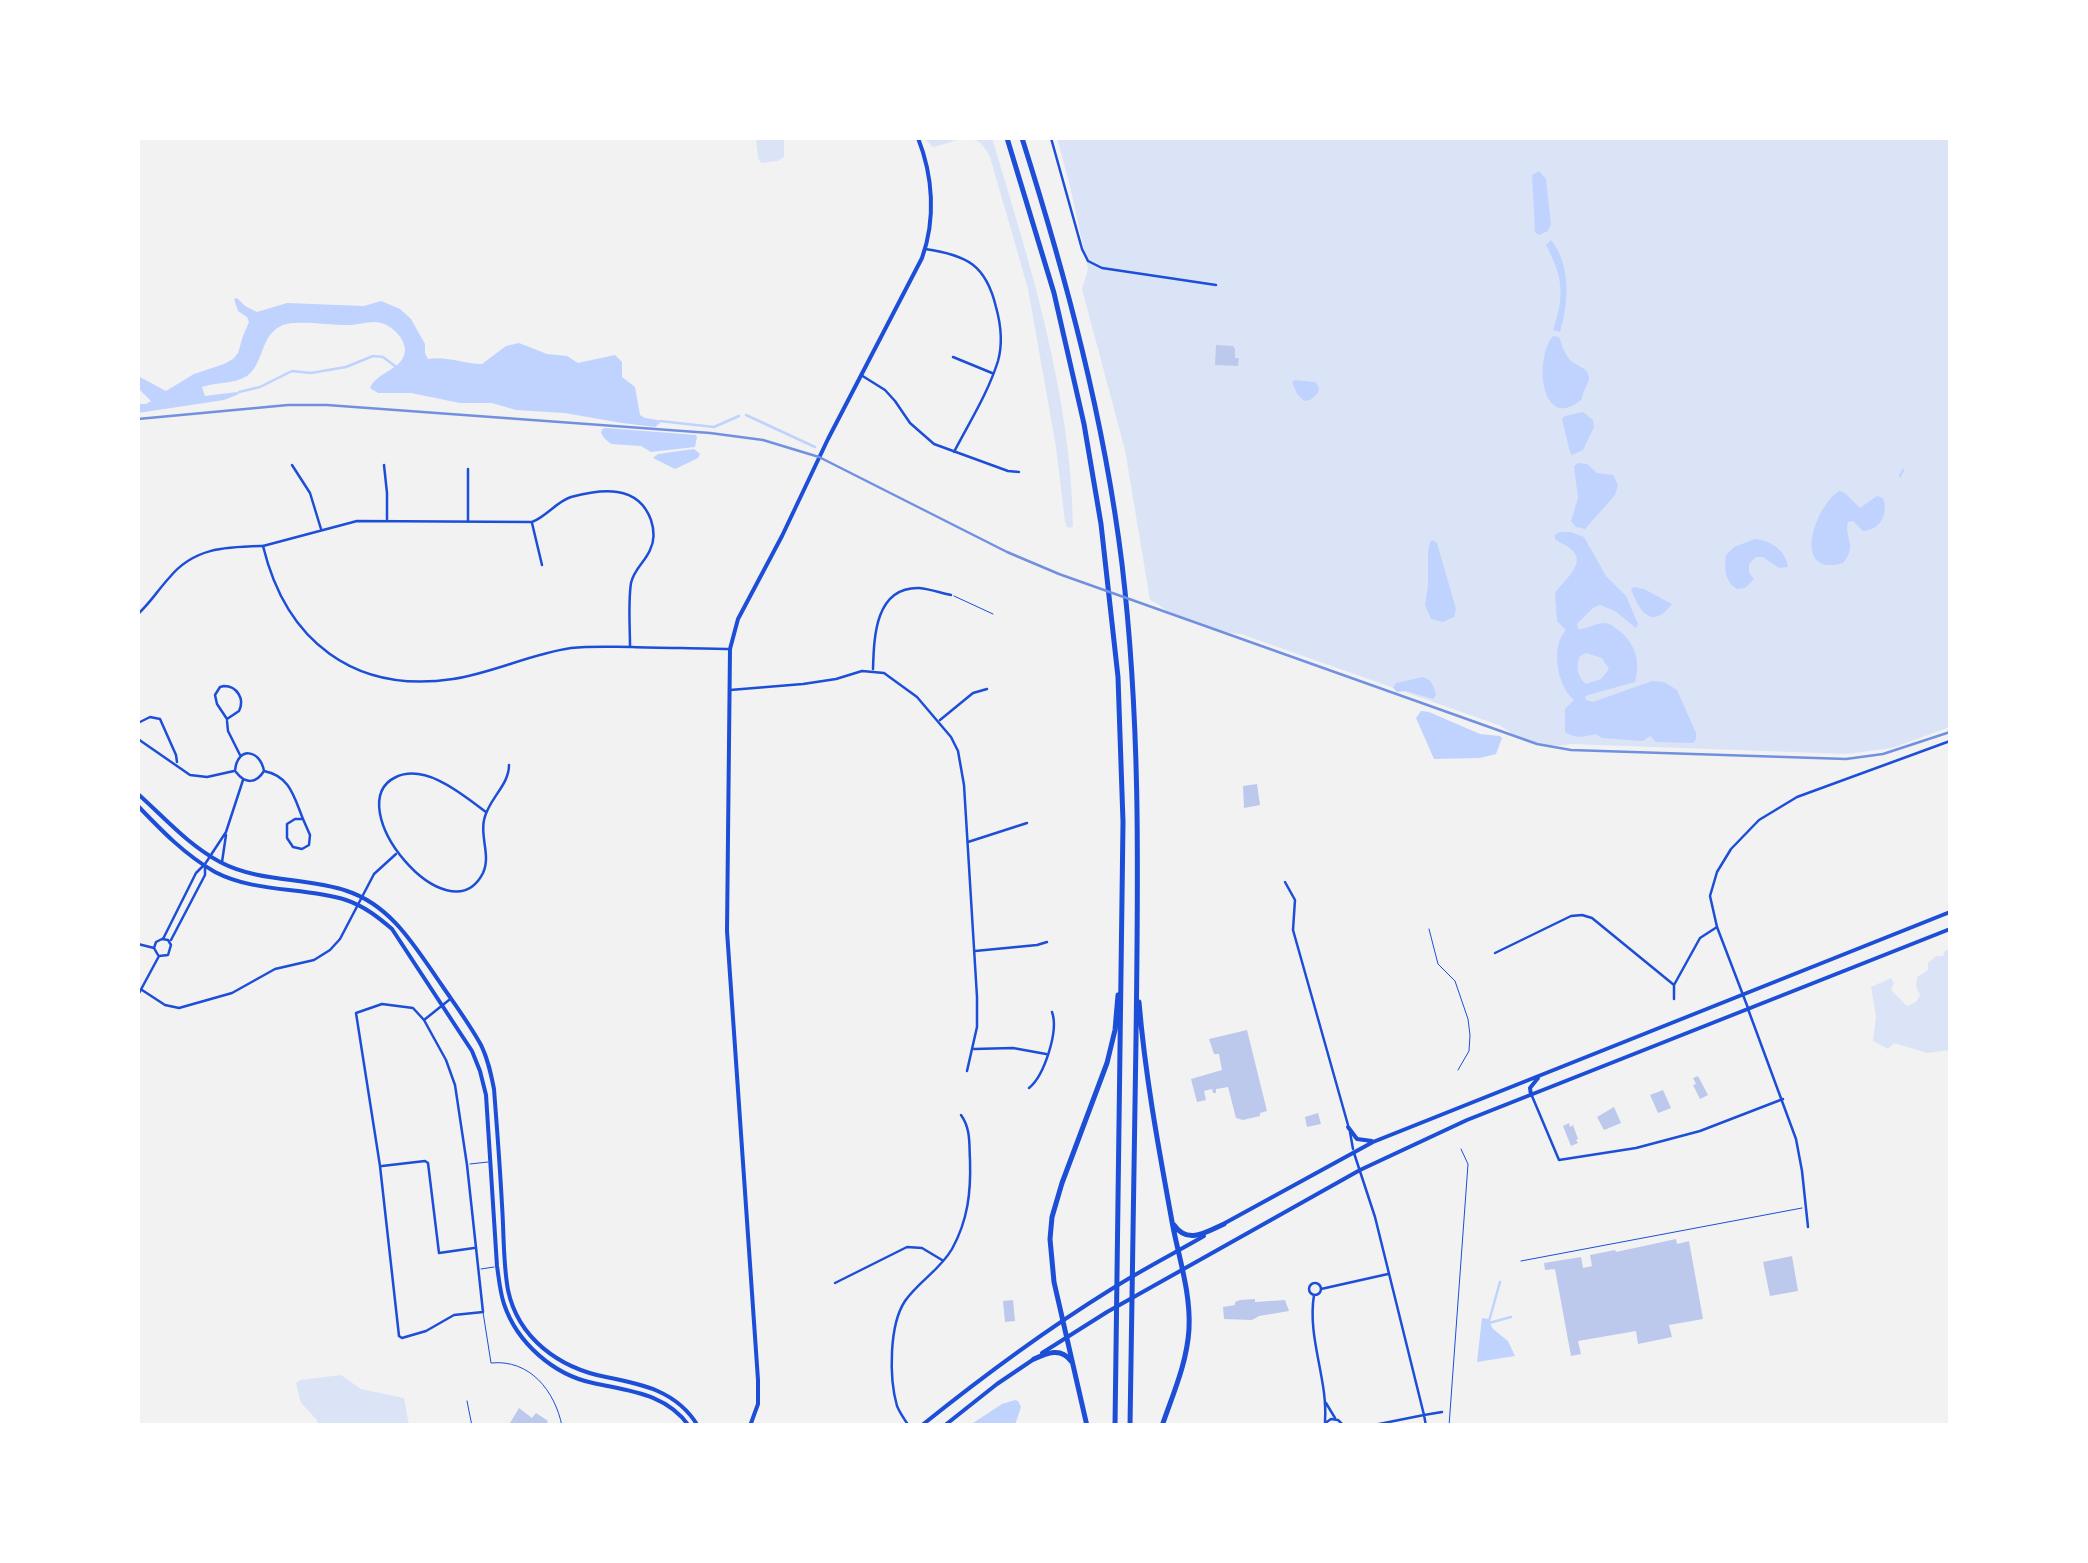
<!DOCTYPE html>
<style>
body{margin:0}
#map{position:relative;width:2088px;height:1563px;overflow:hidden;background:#f2f2f2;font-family:Arial,sans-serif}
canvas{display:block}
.frame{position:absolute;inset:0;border:140px solid #fff;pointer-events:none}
</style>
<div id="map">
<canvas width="2088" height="1563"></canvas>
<div class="frame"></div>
</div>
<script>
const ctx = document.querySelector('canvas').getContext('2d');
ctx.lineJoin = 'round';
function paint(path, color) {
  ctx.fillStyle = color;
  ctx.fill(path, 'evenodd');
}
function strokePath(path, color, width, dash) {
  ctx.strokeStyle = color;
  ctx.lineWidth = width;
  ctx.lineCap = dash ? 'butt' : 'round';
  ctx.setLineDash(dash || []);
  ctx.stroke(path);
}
const green = new Path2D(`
 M756 138H784V157L778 161 761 163 758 158Z
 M924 138H992C1030 264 1071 393 1073 526L1071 528 1067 527 1065 522 1056 447 1028 289 990 157C976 126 957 142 933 147Z
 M1057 138H1950V727L1892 748 1847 754 1570 744C1548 750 1518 739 1501 726L1241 634C1228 635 1176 617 1164 609 1159 605 1156 602 1150 600L1125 450 1082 289 1088 269 1070 186Z
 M1950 948V1050L1927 1053 1894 1043 1888 1049 1873 1041 1876 1016 1871 987 1891 978 1894 983 1891 990 1907 1006 1916 1002 1920 995 1916 986 1917 977 1928 970V963L1936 956H1943L1945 951Z
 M341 1375 361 1389 404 1398 409 1425H319L317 1420 301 1403 296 1383 300 1380Z`);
const water = new Path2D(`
 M1539 171 1546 179 1551 225 1548 231 1539 235 1535 232 1532 175Z
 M1551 240C1571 265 1569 302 1560 332L1553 330C1565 294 1563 278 1546 245Z
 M237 298 245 306 257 312 287 303 364 306 381 301 400 309 411 319 425 344V353L428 359C448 356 463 364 482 364L506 346 519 343 547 354 567 356 578 363 615 355 622 362V377L635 387 640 415 645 418 658 420 660 423 655 427 622 423 565 413 516 410 492 403H460L411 393H378L370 388C377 371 404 370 405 350 405 338 391 325 381 323 371 320 359 325 350 325 333 326 294 319 281 326 260 336 264 364 247 376 234 384 216 382 202 387L205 396 237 392 239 394 224 400 138 413V404H146L151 401 138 388V376L166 391 194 374 224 364 233 359 238 353 243 336 249 322 247 317 238 311 234 299Z
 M1553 336 1559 337C1562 345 1564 353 1570 360 1576 366 1587 367 1589 376 1590 383 1582 391 1582 399 1542 434 1533 360 1553 336Z
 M1295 380 1315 382 1319 387 1318 393 1310 400 1304 401 1297 394 1292 382Z
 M1583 412 1593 420 1594 427 1583 450 1572 455 1570 452 1562 419 1565 416Z
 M606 428 696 435 697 437 695 447 651 452 641 446 611 444 604 438 601 433 602 429Z
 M694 449 700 454 698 458 675 469 653 458 658 454Z
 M1578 463 1587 464 1597 473 1613 475 1618 485 1615 495 1585 529 1576 527 1571 521 1578 498 1574 466Z
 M1839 491 1845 493 1860 508 1877 496 1883 498C1889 514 1880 530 1863 531L1853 521 1848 522C1844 538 1858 545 1843 563 1791 578 1814 507 1839 491Z
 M1559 532H1571L1584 537 1606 576 1626 596 1638 624 1636 628 1615 611 1600 605 1593 608 1577 624 1578 629C1588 629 1594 624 1603 623 1610 623 1613 626 1618 630 1635 642 1641 662 1635 682L1588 695 1585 697 1586 700 1593 702 1652 681 1664 682 1677 690 1696 733V739L1693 743 1656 742 1650 736 1643 741 1602 738 1596 734C1584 736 1578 740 1565 732V709L1574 700C1557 686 1550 646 1566 630L1557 621 1555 593C1563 581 1588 563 1571 549 1566 545 1560 543 1555 539V535ZM1586 653 1602 658 1609 669 1601 679 1586 684C1578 678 1575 666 1580 656Z
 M1755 539C1771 540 1786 551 1788 567L1779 568 1763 557H1756L1749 564V572L1754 579 1745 588 1737 589C1725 582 1724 568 1726 555L1734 547Z
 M1433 540 1437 543 1456 609 1454 617 1443 622 1431 619 1425 605 1428 585V552L1430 542Z
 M1634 587 1644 589 1672 604C1652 630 1640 613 1631 589Z
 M1423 677C1432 680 1434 686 1436 695L1433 699 1406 691 1397 692 1393 688 1396 683Z
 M1421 711 1429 712 1480 734 1500 736 1502 738 1496 754 1480 758 1434 759 1416 718Z
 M1482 1318 1488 1319 1493 1329 1508 1341 1515 1356 1477 1362Z
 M1015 1400 1018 1401 1021 1407 1015 1425H970L1002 1404Z`);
const stream = new Path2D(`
 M239 392 260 387 292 371 311 373 346 367 373 356 383 357 395 366
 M746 415 815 447
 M660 421 714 427 739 416
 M1900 476 1903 470
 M1489 1321 1500 1282
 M1489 1323 1511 1317`);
const building = new Path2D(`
 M1216 345 1233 346 1235 349V358H1239L1238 366 1215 365Z
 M1257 784 1260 805 1244 808 1243 786Z
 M1247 1030 1267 1111 1260 1113V1116L1243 1120 1236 1118 1228 1087 1216 1089V1093H1213L1212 1089 1204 1091 1206 1100 1197 1102 1191 1079 1222 1070 1219 1054H1214L1209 1039Z
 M1698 1076 1708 1095 1700 1099 1693 1085 1696 1084 1693 1078Z
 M1663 1090 1671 1108 1658 1113 1650 1095Z
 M1614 1107 1621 1123 1604 1130 1597 1117Z
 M1318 1113 1321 1124 1307 1127 1305 1117Z
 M1569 1123 1570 1127 1573 1125 1578 1139 1576 1140 1578 1143 1571 1146 1563 1126Z
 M1676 1239 1677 1244 1689 1241 1703 1319 1669 1325 1672 1337 1638 1344 1636 1331 1578 1341 1581 1354 1571 1356 1555 1269 1545 1270 1544 1263 1581 1257 1583 1268 1592 1266 1590 1255 1615 1250 1616 1252Z
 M1792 1256 1798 1291 1770 1296 1763 1262Z
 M1255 1299V1302L1285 1300 1289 1311 1259 1316 1252 1320 1224 1319 1223 1307 1235 1305V1302L1240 1300Z
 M1013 1300 1015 1321 1005 1322 1003 1301Z
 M519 1408 532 1418 536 1413 548 1421 545 1426H515L510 1423Z`);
const service = new Path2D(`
 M954 596 993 614
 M1429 929 1438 964 1455 981 1468 1019 1470 1035 1469 1051 1458 1070
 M470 1164 488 1162
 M1521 1261 1802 1208
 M481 1269 494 1267
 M483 1312 491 1363C530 1359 555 1391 562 1426
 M467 1401 472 1426
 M1449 1426 1468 1164 1461 1149`);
const minor = new Path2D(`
 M1051 138 1082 249 1088 261 1102 268 1216 285
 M925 249C967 255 986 265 996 307 1001 325 1003 343 998 361 988 393 969 423 954 452
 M953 357 992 373
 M861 375 885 390 895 401 910 423 934 444 1008 471 1019 472
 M292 465 310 493 321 529
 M384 465 387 493V519
 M468 521V469
 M532 523 542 565
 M263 546 357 521 532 522C547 516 556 502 571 497 601 489 638 484 651 520 654 529 655 540 650 550 645 562 634 569 631 583 628 603 630 626 630 646
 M873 669C874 637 875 587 919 588 930 589 941 593 951 595
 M224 686C237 686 245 699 239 711L227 719 217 704 215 695 220 687Z
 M730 690 803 684 836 679 862 671 884 673 917 697 951 737 958 751 964 785 977 997V1027L967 1071
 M940 720 973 693 987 689
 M227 721 228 731 240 755
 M138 723 150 717 160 719 176 755 177 762
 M138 739 190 775 207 777 234 771
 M235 771C237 746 260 749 264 771 290 776 294 797 303 819
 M236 772C245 784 256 784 264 771
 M486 812C463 795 426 763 396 777 337 805 449 940 483 873 491 856 480 837 484 820 488 799 509 786 509 765
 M295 819H303L310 835 309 845 302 849 293 847 287 838V824Z
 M968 842 1027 823
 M222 862 226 835
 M1285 882 1295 900 1293 930 1348 1125
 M163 939 196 873 205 864 226 832 243 780
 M171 940 205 875V866
 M138 944 154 948 158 955
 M975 951 1037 945 1047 942
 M1495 953 1571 916 1582 915 1592 918 1674 985
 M142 990 165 1005 179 1008 232 993 275 969 314 960 330 950 340 939 374 874 396 854
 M138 995 159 956 168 955 171 945 168 940 162 939 156 942 154 948
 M1674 999V985L1700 938 1717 927
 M1748 1009 1796 1139 1802 1171 1808 1227
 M424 1020 413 1008 382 1004 356 1013 380 1166 399 1336 402 1338 426 1331 454 1315 483 1312 467 1165 455 1085 446 1060 424 1020 449 1000
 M974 1049 1013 1048 1046 1054
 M1029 1088C1044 1076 1059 1031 1052 1012
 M1532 1096 1559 1160 1636 1148 1700 1131 1783 1099
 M1350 1132 1353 1149
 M382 1166 425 1161 428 1163 439 1253 474 1248
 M1309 1289a6 6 0 1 1 12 0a6 6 0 1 1-12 0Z
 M835 1283 907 1247 922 1248 942 1260
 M1321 1289 1388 1274
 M1314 1295C1307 1338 1328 1379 1325 1421
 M1326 1403 1335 1418
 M909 1426C904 1419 900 1413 897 1406 889 1378 889 1325 905 1301 919 1281 940 1270 952 1249 968 1220 971 1192 970 1160 969 1144 971 1129 961 1115
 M1426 1426 1424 1415 1442 1412`);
const tertiary = new Path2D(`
 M138 614C150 603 158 590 169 578 194 547 226 547 263 546 286 641 354 694 453 679 493 673 530 654 571 648 591 646 611 647 632 647 665 648 697 648 730 649
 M1748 1008 1717 927 1710 896 1717 872 1731 849 1759 820 1797 797 1950 741
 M1354 1153 1375 1217 1424 1415 1369 1426
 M1321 1426 1331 1419 1338 1420 1344 1426`);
const secondary = new Path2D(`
 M138 794C165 818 187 844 220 862 260 883 306 877 347 891 393 906 417 950 443 987 456 1006 470 1025 481 1045 488 1059 491 1074 494 1089 497 1128 500 1166 502 1205 504 1233 503 1263 508 1290 518 1338 559 1368 606 1377 642 1384 677 1391 698 1426
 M138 806C161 830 185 855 215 872 255 893 304 887 346 900 364 906 378 917 392 929L472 1051 480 1071 486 1095 497 1266C499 1279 500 1292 504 1304 517 1343 554 1375 593 1383 628 1391 666 1393 689 1426
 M750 1426 758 1404V1380L727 931 730 649 738 619 782 536 828 439 922 258C936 219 933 176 918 138`);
const primary = new Path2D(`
 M1531 1095 1530 1088 1538 1078
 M1348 1127 1357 1139 1372 1141
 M1225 1223 1373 1142 1950 912
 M1042 1353 1107 1312 1360 1170 1467 1120 1950 929
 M921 1426C982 1377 1044 1331 1110 1290 1141 1270 1173 1254 1204 1236
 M944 1426 997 1384 1034 1359`);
const motorway = new Path2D(`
 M1007 138 1054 293 1084 424 1101 524 1118 677 1123 822 1115 1426
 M1022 138C1066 277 1104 418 1122 564 1141 725 1138 878 1136 1040 1133 1168 1132 1297 1130 1426
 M1139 1002C1145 1074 1158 1145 1171 1216 1177 1253 1191 1290 1189 1329 1187 1363 1173 1394 1162 1426
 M1174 1225C1188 1245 1206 1232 1224 1224
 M1034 1359C1047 1353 1061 1347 1071 1361
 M1087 1426 1054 1282 1050 1239 1052 1217 1062 1183 1107 1063 1115 1030 1118 995`);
const rail = new Path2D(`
 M138 419 288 405H327L710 433 763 440 819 457 1007 552 1059 574 1537 744 1571 750 1846 759 1883 754 1950 732`);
paint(green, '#dbe4f7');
paint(water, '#bfd3fe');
strokePath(stream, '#bfd3fe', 2.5);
paint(building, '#bdc9ec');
strokePath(service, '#1d4ed8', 1);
strokePath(minor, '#1d4ed8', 2.5);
strokePath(tertiary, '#1d4ed8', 2.5);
strokePath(secondary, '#1d4ed8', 4);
strokePath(primary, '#1d4ed8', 4);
strokePath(motorway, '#1d4ed8', 5);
strokePath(rail, '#7290e2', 2.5);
</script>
